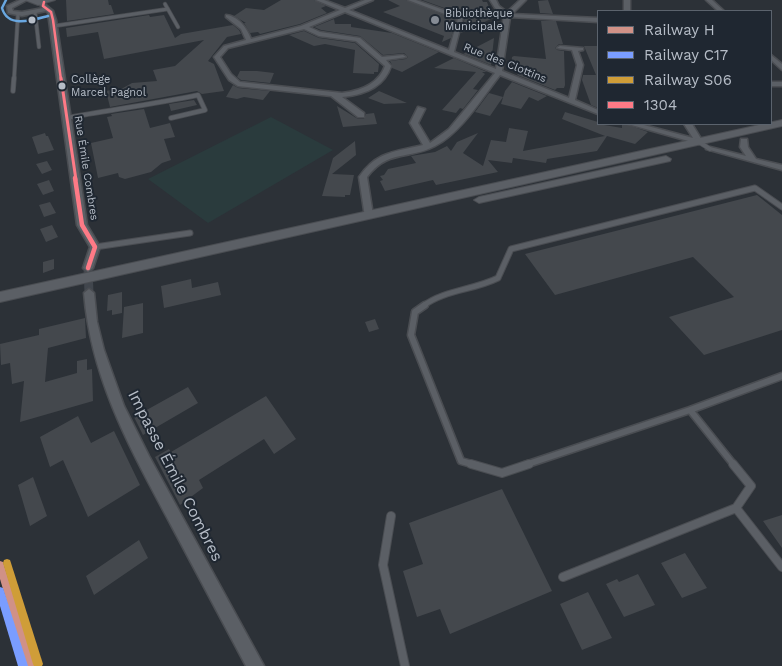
<!DOCTYPE html>
<meta charset="utf-8">
<style>
body{margin:0}
#map{position:relative;width:782px;height:666px;overflow:hidden;background:#2c3137;font-family:"Work Sans",sans-serif}
canvas{display:block}
.legend{position:absolute;left:597px;top:10px;width:175px;height:115px;box-sizing:border-box;background:#1f2731;border:1px solid #5b636d;margin:0;padding:6px 9px;list-style:none;font-size:15px;color:#b6bdc7}
.legend li{display:flex;align-items:center;gap:10px;height:25px}
.legend b{width:25px;border:1px solid #5b636d}
</style>
<div id="map">
<canvas width="782" height="666"></canvas>
<ul class="legend">
<li><b style="height:6px;background:#d09187"></b>Railway H</li>
<li><b style="height:6px;background:#7a9dff"></b>Railway C17</li>
<li><b style="height:6px;background:#cf9d38"></b>Railway S06</li>
<li><b style="height:6px;background:#fe7a86"></b>1304</li>
</ul>
</div>
<script>
const ctx = document.querySelector('canvas').getContext('2d');
ctx.lineJoin = 'round';
function paint(path, color) {
  ctx.fillStyle = color;
  ctx.fill(path, 'evenodd');
}
function strokePath(path, color, width, dash) {
  ctx.strokeStyle = color;
  ctx.lineWidth = width;
  ctx.lineCap = dash ? 'butt' : 'round';
  ctx.setLineDash(dash || []);
  ctx.stroke(path);
}
function write(font, color, halo, rows, align = 'center') {
  ctx.font = font + ' "Work Sans",sans-serif';
  ctx.lineWidth = 4;
  ctx.setLineDash([]);
  ctx.textBaseline = 'middle';
  ctx.strokeStyle = halo;
  ctx.fillStyle = color;
  for (const [text, x, y, turn = 0] of rows) {
    ctx.save();
    ctx.translate(x, y);
    ctx.rotate((+turn || 0) * Math.PI / 180);
    ctx.textAlign = isNaN(turn) ? turn : align;
    if (halo) ctx.strokeText(text, 0, 0);
    ctx.fillText(text, 0, 0);
    ctx.restore();
  }
}
const green = new Path2D(`
 M271 117 333 150 208 223 148 179Z`);
const building = new Path2D(`
 M66 0H108L109 5H111L114 14 67 21Z
 M281 0H314L326 6 321 8 327 13 300 24 260 34 258 32 250 33 244 23H246L234 16 246 8 264 10Z
 M388 0H406L456 20 451 38 442 42 444 36 383 12 400 6Z
 M422 0H482L483 2H487L493 18 461 33 465 17 464 15Z
 M548 0 553 14 540 13 538 1Z
 M149 15 150 17 164 15 175 38 181 34 233 25 239 30 241 34 227 37 208 61 214 64 224 91 202 94 197 91 110 107 106 91 123 88 132 83 157 81 153 70 175 66 204 40 104 59 98 32 67 37 66 28Z
 M334 19 335 24H351V27L392 33 439 52 402 72 392 68V65L390 61 406 59 408 57 404 53 383 55 360 36 321 30 314 27Z
 M541 21H556L563 44H559L555 48 557 50 564 51 565 85 564 88H557L555 90 517 75 522 69 511 68 512 57 514 56 546 59Z
 M304 31 319 38 355 43 379 64 378 72H374V74L353 73 355 50 325 44 314 46 289 35Z
 M494 38 491 65 463 54Z
 M584 46H598V108L591 105 582 80 583 75H596Z
 M454 58 487 72H482L485 74 473 89 478 90 463 109 460 108 456 113 442 110 476 72 434 68Z
 M240 71H257L274 73 270 83 241 80 237 77Z
 M512 82 547 96 538 101 529 97 521 109 501 104 505 91Z
 M233 85 238 88 270 91 263 100 244 97 237 99 226 97Z
 M379 91 407 103 384 104 368 98Z
 M489 93 503 97 490 116 475 112Z
 M194 100 197 105 171 111 169 104Z
 M337 106 358 119H364L366 114 374 113 377 124 343 127Z
 M144 109 150 128 170 123 175 137 164 139 171 160 162 163 151 172 125 179 119 177 118 173 98 178 91 143 113 138 107 117 112 116 111 114Z
 M565 112 598 122V124L622 128V124H626L648 132 635 144 607 136 597 151 547 159 546 163 513 158 512 163 488 160 498 172 436 185 433 180 385 191 380 181 383 180 380 176 384 175 388 169 416 163 411 156 435 152 447 146 451 151 457 142 478 133 463 153 483 166 491 140 506 142 509 128 528 131 523 151 605 136 562 119Z
 M45 133 46 136H48L54 150 38 154 32 137Z
 M355 141 356 155 332 174 354 175 350 195H345V197L322 196 333 158Z
 M47 161 52 170 42 174 36 164Z
 M49 180 54 191 43 195 37 184Z
 M757 195 782 215V330L704 355 669 317 734 297 693 257 555 295 525 254Z
 M50 202 56 213 44 217 39 205Z
 M52 225 58 237 46 242 40 229Z
 M54 259V269L43 273V262Z
 M191 279 192 288 218 282 221 295 164 308 161 286Z
 M122 292V313L112 315V310L107 311 108 295Z
 M143 303V333L122 338 124 307Z
 M85 318 86 338 48 348 45 382 77 373V361L87 359V370L92 369 93 401 20 422 24 381 12 384 10 363 1 365 0 344 39 335V329Z
 M375 319 379 329 369 332 365 322Z
 M188 387 198 403 143 435 134 417Z
 M266 396 296 439 274 454 264 439 199 480 203 488 180 505 155 457 169 449 171 452Z
 M78 416 91 443 114 431 140 485 88 517 63 460 50 467 40 437Z
 M33 477 47 516 30 526 18 485Z
 M502 489 552 591 450 634 440 609 417 617 403 571 423 564 409 523Z
 M782 515V548L763 521Z
 M139 540 148 558 94 595 86 576Z
 M685 553 707 588 682 598 661 563Z
 M638 574 655 605 624 617 606 584 617 579 619 582Z
 M588 592 612 638 582 650 560 604Z`);
const minorTunnel = new Path2D(`
 M88 268 89 293`);
const serviceFar4 = new Path2D(`
 M165 4 178 27
 M35 12 39 47
 M54 26 168 9
 M14 80 18 14`);
const serviceFar3 = new Path2D(`
 M13 91 14 78
 M66 118C110 110 154 104 198 95L205 110 171 118
 M699 142 710 149`);
const serviceFar2 = new Path2D(`
 M95 247 190 233
 M423 306C444 290 474 290 498 278L511 249 755 188 782 207`);
const serviceFar1 = new Path2D(`
 M425 305 415 312 411 335 461 461 475 465
 M525 465 690 410
 M734 465 690 410 782 376`);
const service = new Path2D(`
 M471 464 502 473 529 464
 M733 464 751 486 736 508 782 567
 M391 516 383 565 405 666
 M563 577 736 508`);
const minor = new Path2D(`
 M20 0H27L12 8 13 11 22 12 43 8 39 4 42 2 53 11 56 20 87 225 100 247 93 268 88 272 83 268 90 247 77 225 48 13 46 11 22 16 8 13 7 6Z
 M316 0H324L345 8 365 0H373L349 10 449 50 458 19 408 0H416L463 17 454 52 496 69 504 15 495 8 490 0H496L499 6 507 12 520 0H526L512 14 598 18V22L510 17 502 71 569 98 577 65 572 50 557 48 560 46 583 48V50L578 51 583 65 575 100 598 110V114L500 75C482 98 461 133 435 146 409 160 388 149 367 177L373 215 371 217H365L359 177C377 151 395 152 423 145L410 123 418 107 425 109 418 123 430 143 449 129 495 73 345 12 309 27 320 32 360 38 382 57 403 55 406 57 386 60 391 66C384 88 363 95 342 97L364 113V117H358L331 96 238 86 229 80 214 57 224 46 246 40 241 29 226 17V15C238 16 247 28 251 39L301 26 340 10ZM304 29 319 36 356 41 385 66C378 85 359 91 342 93L240 82 231 74 220 57 228 48Z
 M624 0H630V11H624Z
 M706 0H712L724 11H718Z
 M771 55 782 64V70L771 60Z
 M771 82H782V86H771Z
 M628 124H640L693 138 684 124H692L703 142 699 144Z
 M741 139H747L748 147 756 159 782 165V170L706 149 710 147 746 156 740 147Z
 M89 289 94 293 97 322 104 350 124 406 149 456 264 666H246C221 619 196 572 171 525 131 450 91 380 84 293Z`);
const tertiary = new Path2D(`
 M25 0H55L38 5Z
 M782 120V126L0 302V292Z
 M666 156 671 159 670 161 479 203 474 200 479 197Z`);
const bus1Far2 = new Path2D(`
 M44 2 43 6 51 12 53 20 61 80`);
const bus1Far1 = new Path2D(`
 M61 78 76 180`);
const bus1 = new Path2D(`
 M75 178 82 225 95 247 88 268`);
const bus2 = new Path2D(`
 M6 0 2 8C8 29 33 20 48 16`);
const rail1 = new Path2D(`
 M0 561 3 562 4 565 36 666H26L0 579Z`);
const rail2 = new Path2D(`
 M0 587 3 588 4 591 28 666H18L0 606Z`);
const rail3 = new Path2D(`
 M7 559 10 560 11 563 43 664 42 666H34L33 664 3 563 4 560Z`);
const markers = [
 [32,20,4.5,"#b6bdc7"],
 [435,20,5,"#868c95"],
 [62,86,4.5,"#b6bdc7"]
];
const farPoinames = [
 ["Bibliothèque",445,14],
 ["Municipale",445,27]
];
const farStreetnames = [
 ["Rue des Clottins",505,63,22],
 ["Rue Émile Combres",86,168,81]
];
const farBusnames = [
 ["Collège",71,80],
 ["Marcel Pagnol",71,93]
];
const nearStreetnames = [
 ["Impasse Émile Combres",175,476,63]
];
paint(green, '#2a3b3d');
paint(building, '#44484d');
strokePath(minorTunnel, '#41464d', 9, [9, 5]);
strokePath(serviceFar4, '#4a4d52', 4.5);
strokePath(serviceFar3, '#4a4d52', 5.5);
strokePath(serviceFar2, '#4a4d52', 7);
strokePath(serviceFar1, '#4a4d52', 9);
strokePath(service, '#4a4d52', 10);
strokePath(minor, '#4a4d52', 3);
strokePath(tertiary, '#4a4d52', 2);
strokePath(serviceFar4, '#5b5f65', 3);
strokePath(serviceFar3, '#5b5f65', 4);
strokePath(serviceFar2, '#5b5f65', 5);
strokePath(serviceFar1, '#5b5f65', 6);
strokePath(service, '#5b5f65', 8);
paint(minor, '#5b5f65');
paint(tertiary, '#5b5f65');
strokePath(bus1Far2, '#fe7a86', 2.5);
strokePath(bus1Far1, '#fe7a86', 3);
strokePath(bus1, '#fe7a86', 4.5);
strokePath(bus2, '#69a7e0', 2.5);
paint(rail1, '#d09187');
paint(rail2, '#7a9dff');
paint(rail3, '#cf9d38');
for (const [x, y, r, color] of markers) {
  const dot = new Path2D();
  dot.arc(x, y, r, 0, 2 * Math.PI);
  ctx.fillStyle = color;
  ctx.fill(dot);
  strokePath(dot, '#1f2731', 2);
}
write('11px', '#b6bdc7', '#1f2731', farPoinames, 'left');
write('11px', '#b6bdc7', '#1f2731', farStreetnames);
write('11px', '#b6bdc7', '#1f2731', farBusnames, 'left');
write('16px', '#b6bdc7', '#1f2731', nearStreetnames);
</script>
